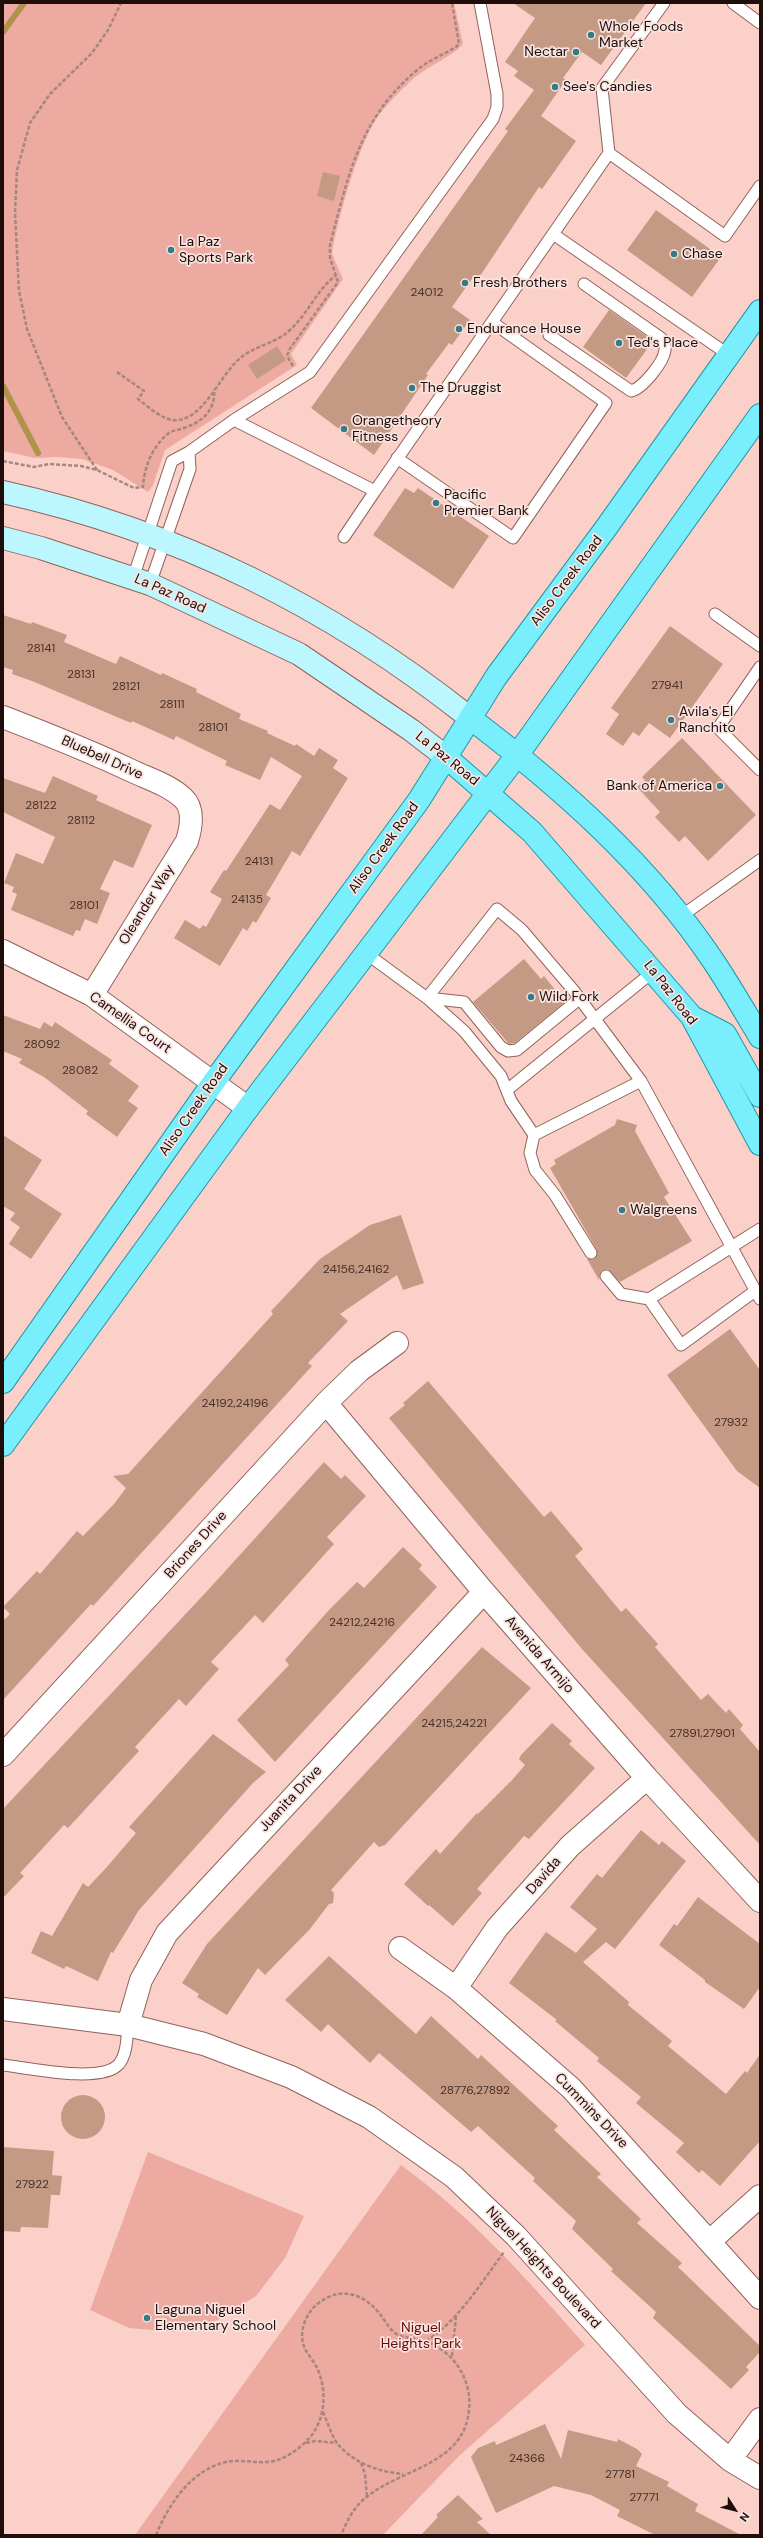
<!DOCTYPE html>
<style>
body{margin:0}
#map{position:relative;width:763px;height:2538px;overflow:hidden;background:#fad0c9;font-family:"DM Sans",sans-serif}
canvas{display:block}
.frame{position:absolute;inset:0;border:4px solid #1f0d0b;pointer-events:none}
.north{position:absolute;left:715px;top:2490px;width:40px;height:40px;-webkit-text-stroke:3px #f8e3df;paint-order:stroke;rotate:126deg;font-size:11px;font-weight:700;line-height:16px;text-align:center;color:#1f0d0b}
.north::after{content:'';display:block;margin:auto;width:14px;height:18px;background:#1f0d0b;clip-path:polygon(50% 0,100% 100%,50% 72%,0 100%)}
</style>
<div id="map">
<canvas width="763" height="2538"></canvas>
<div class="frame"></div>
<div class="north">N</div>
</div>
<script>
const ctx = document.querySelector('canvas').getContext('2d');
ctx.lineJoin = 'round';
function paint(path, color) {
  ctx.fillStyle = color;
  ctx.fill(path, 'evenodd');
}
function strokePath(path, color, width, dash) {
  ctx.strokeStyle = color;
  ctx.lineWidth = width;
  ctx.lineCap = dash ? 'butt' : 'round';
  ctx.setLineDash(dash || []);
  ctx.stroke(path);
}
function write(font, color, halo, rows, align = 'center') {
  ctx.font = font + ' "DM Sans",sans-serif';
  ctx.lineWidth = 3.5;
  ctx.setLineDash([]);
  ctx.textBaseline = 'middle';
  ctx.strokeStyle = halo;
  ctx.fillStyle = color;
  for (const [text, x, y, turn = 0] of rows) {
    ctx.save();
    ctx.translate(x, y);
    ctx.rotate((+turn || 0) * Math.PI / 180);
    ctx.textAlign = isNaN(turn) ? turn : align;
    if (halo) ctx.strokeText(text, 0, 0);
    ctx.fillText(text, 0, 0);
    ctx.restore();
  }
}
const green = new Path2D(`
 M3 3H454L463 44C455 55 424 68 411 81 399 92 386 105 376 119 357 150 341 210 333 246L332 254 343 279 291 354 297 365 165 450 153 485 148 492 113 470 82 459 57 457 35 458 3 451Z
 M148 2152 304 2216 285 2258 256 2296 218 2320 174 2332 129 2328 90 2310Z
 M401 2165C471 2216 528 2280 585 2345L459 2456 383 2535H135Z`);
const stream = new Path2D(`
 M3 32 24 3
 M3 386 38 453`);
const building = new Path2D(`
 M513 3H646L601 65 582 52 563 78 566 80 541 116 576 141 542 189 539 187 478 279 474 276 452 307 470 320 452 345 449 343 426 374 428 375 374 455 311 408 508 131 505 129 534 90 514 76 518 71 505 62 535 18Z
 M323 172 340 176 334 201 317 196Z
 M656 210 721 257 692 297 627 250Z
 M609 310 653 341 626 378 583 347Z
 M277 346 286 360 257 379 248 365Z
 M405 488 414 493 418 488 489 536 453 589 373 535Z
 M3 615 31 624 32 622 67 635 64 642 116 664 120 656 161 675 162 673 197 689 196 692 241 714 239 719 268 731 267 733 295 746 296 744 314 756 319 748 338 760 333 768 348 778 300 856 292 851 266 895 271 898 256 923 253 921 247 931 243 928 220 966 174 938 185 920 200 929 203 925 206 927 222 899 210 892 224 870 226 871 270 804 280 810 302 776 271 757 260 780 225 765 227 761 176 736 174 740 132 721 131 723 32 681 12 674 13 670 3 667Z
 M670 626 723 664 670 738 649 723 639 736 633 732 623 746 606 734 619 714 611 708Z
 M682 738 756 815 708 861 685 836 679 842 655 817 660 812 637 787 645 780 642 777Z
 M53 776 98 796 96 800 152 825 133 868 114 860 100 889 110 893 97 924 85 919 80 931 76 930 73 936 11 910 17 894 12 892 14 887 4 883 16 853 43 864 55 837 3 812V778L45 793Z
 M524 959 541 979 544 976 565 1002 515 1043 509 1044 473 1002Z
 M3 1015 40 1029 44 1022 52 1027 55 1022 112 1060 109 1064 139 1086 128 1101 138 1108 117 1137 86 1114 88 1111 44 1077 19 1063 22 1059 3 1051Z
 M617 1119 637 1125 635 1131 669 1193 664 1197 692 1241 620 1282 608 1269 601 1271 599 1280 587 1259H595L597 1250 550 1168 556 1164 554 1160 615 1125Z
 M3 1135 42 1160 24 1189 62 1214 31 1259 9 1244 20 1227 10 1220 15 1213 3 1206Z
 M401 1215 424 1283 403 1290 397 1275 340 1314 348 1321 308 1363 312 1366 93 1606 91 1604 3 1700V1621L10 1614 3 1607 37 1571 40 1574 77 1531 83 1536 114 1504 126 1488 113 1476 128 1474 273 1314 271 1311 320 1259 370 1225Z
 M730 1329 760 1370V1488L737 1471 667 1375Z
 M428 1381 544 1517 551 1511 583 1549 575 1556 621 1612 626 1608 658 1644 655 1647 701 1700 708 1694 726 1713 729 1709 743 1725 740 1729 760 1752V1845L582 1649 389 1418 405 1405 403 1403Z
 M324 1462 341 1479 345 1475 366 1496 327 1537 334 1544 263 1623 255 1615 211 1662 219 1669 186 1706 179 1699 135 1747 139 1751 68 1828 64 1825 20 1873 24 1876 3 1898V1809L209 1589Z
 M403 1547 422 1565 419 1569 437 1587 275 1762 237 1720 289 1665 285 1660 328 1611 357 1582 364 1588Z
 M482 1647 531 1688 385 1845 379 1847 374 1842 331 1890 334 1893 333 1903 329 1904 310 1929 265 1975 258 1968 227 2015 197 1997 199 1994 182 1983 207 1944Z
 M552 1723 572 1741 569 1744 595 1768 529 1839 524 1836 477 1889 482 1893 453 1926 429 1905 428 1906 404 1884 436 1849 440 1854 477 1813 478 1814 512 1780 525 1765 519 1759 521 1755Z
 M213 1734 266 1772 253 1783 139 1910 113 1953 111 1952 98 1981 66 1966 64 1969 31 1953 41 1931 52 1936 83 1883 88 1887 106 1868 136 1833 129 1827Z
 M641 1830 659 1845 662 1841 686 1861 615 1949 606 1942 583 1962 629 2002 628 2005 672 2041 668 2046 726 2094 745 2071 747 2073 760 2054V2141L720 2186 702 2170 699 2173 676 2152 684 2143 636 2103 641 2097 597 2061 599 2058 555 2021 557 2020 509 1983 546 1932 576 1953 597 1929 570 1907 597 1874 602 1878Z
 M698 1897 760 1944V1987L744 2009 705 1982V1980L659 1945 674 1924 677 1926Z
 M329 1956 416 2034 431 2016 478 2059 481 2055 558 2126 554 2130 601 2174 597 2177 641 2219 637 2223 682 2263 678 2267 760 2346V2352L746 2367 749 2370 731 2389 653 2318 656 2312 611 2271 613 2269 572 2229 576 2221 533 2181 535 2178 478 2126 471 2132 379 2053 370 2063 328 2024 321 2032 285 2000Z
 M61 2117a22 22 0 1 1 44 0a22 22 0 1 1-44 0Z
 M3 2147 54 2151 52 2175 62 2176 60 2195H51L48 2228 21 2227 20 2232 3 2231Z
 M545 2424 561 2459 568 2430 617 2442 618 2439 637 2449 642 2454 636 2466 669 2482 667 2486 698 2504 695 2511 741 2535H655L617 2516 620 2510 591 2495 554 2486 496 2513 471 2457 478 2448 495 2441 496 2445Z
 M458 2495 483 2519 477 2522 491 2535H421L438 2517 436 2515Z`);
const path = new Path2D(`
 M293 366 287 356 289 350 338 282 330 258V245C348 176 359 119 417 70 429 60 443 55 456 47L459 44 452 3
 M117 372 144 391 138 399C149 407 164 422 178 420 203 418 220 377 237 361 253 345 275 345 291 329 308 313 317 290 336 275
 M3 461 34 467 49 464 81 466 97 470 134 488 143 487C144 467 153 445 169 433 173 430 179 430 184 428 203 422 216 409 214 389
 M97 470 62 417 27 329 19 291 15 213 17 170 30 123 50 94 92 53 108 30 121 3
 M426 2341C459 2320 481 2283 504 2252
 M452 2356 456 2316
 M323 2412C327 2421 331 2434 337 2443 353 2463 379 2472 403 2474
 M306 2443 315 2441 337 2443
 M361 2463 365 2474 367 2497
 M156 2535C169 2504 191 2470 226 2462 239 2459 254 2463 267 2462 284 2461 301 2448 311 2436 326 2417 327 2389 317 2368 314 2361 308 2355 305 2349 297 2331 307 2309 323 2300 343 2287 365 2295 379 2313 385 2320 389 2330 398 2335 408 2339 418 2338 427 2342 459 2354 476 2388 467 2421 455 2468 391 2471 360 2503 351 2512 346 2524 341 2535`);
const lane = new Path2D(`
 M733 3 760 23
 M609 153 725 236 760 186
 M553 234 729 355
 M549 335 631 391C642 389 664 362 665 350 666 345 664 342 661 338L584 284
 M234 420 310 372 493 119 497 107V94L480 3
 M397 458 513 538 606 403 492 322
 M344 537 375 491
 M133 578 172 461 189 452 234 420 375 491 609 153 602 88 664 3
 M150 584 190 469 189 452
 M715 614 760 646
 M760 667 718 728 760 770
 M680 917 760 860
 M367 954 427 998 464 1031 501 1076 511 1101 534 1135 641 1081
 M427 998 497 909 522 930 574 991 641 1081 760 1299
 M427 998 464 1002 501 1047 508 1051 517 1050 579 999
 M507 1090 654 971
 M534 1135 530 1153 535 1170 555 1195 591 1253
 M606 1276 621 1294 649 1299
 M755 1291 681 1345 649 1299 760 1229
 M3 2065C29 2068 102 2084 119 2064 127 2054 127 2037 128 2025`);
const street = new Path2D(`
 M3 717C47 734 90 751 132 771 149 779 169 785 183 798 195 809 191 828 187 841L92 995
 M3 951 92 995 248 1108
 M326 1403 484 1592 647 1778 760 1901
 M3 1755 326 1403 359 1371 397 1343
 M400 1948 456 1988 571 2088 760 2298
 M456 1988 497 1928 570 1846 647 1778
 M3 2009 128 2025 204 2044 291 2077 369 2117 454 2177 516 2236 677 2414 730 2460 760 2478
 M128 2025 141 1980 167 1933 484 1592
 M710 2241 760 2196
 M730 2460 760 2419`);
const secondary = new Path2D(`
 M3 492C178 531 330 607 470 718
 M3 538 41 548 150 584 299 654 411 730 446 757`);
const primary = new Path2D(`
 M470 718C562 788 649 865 714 962 730 986 745 1012 760 1037
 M446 757 532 832 692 1017 760 1144
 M692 1017 725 1034 760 1096
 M3 1382 213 1083 419 800 496 677 606 528 760 311
 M3 1445 248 1108 518 754 760 415`);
const markers = [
 [591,35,4,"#347b86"],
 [576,52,4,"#347b86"],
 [555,87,4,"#347b86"],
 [171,250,4,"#347b86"],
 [674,254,4,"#347b86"],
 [465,283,4,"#347b86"],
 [459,329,4,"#347b86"],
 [619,343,4,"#347b86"],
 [412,388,4,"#347b86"],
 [344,429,4,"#347b86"],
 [436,503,4,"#347b86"],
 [671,720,4,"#347b86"],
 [720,786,4,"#347b86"],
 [531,997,4,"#347b86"],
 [622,1210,4,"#347b86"],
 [147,2318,4,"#347b86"]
];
const numberNames = [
 ["24012",427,293],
 ["28141",41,649],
 ["28131",81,675],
 ["27941",667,686],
 ["28121",126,687],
 ["28111",172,705],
 ["28101",213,728],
 ["28122",41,806],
 ["28112",81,821],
 ["24131",259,862],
 ["24135",247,900],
 ["28101",84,906],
 ["28092",42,1045],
 ["28082",80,1071],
 ["24156,24162",356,1270],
 ["24192,24196",235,1404],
 ["27932",731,1423],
 ["24212,24216",362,1623],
 ["24215,24221",454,1724],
 ["27891,27901",702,1734],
 ["28776,27892",475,2091],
 ["27922",32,2185],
 ["24366",527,2459],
 ["27781",620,2475],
 ["27771",644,2498]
];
const poiNames = [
 ["Whole Foods",599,27],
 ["Market",599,43],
 ["Nectar",568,52,"right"],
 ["See's Candies",563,87],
 ["La Paz",179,242],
 ["Sports Park",179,258],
 ["Chase",682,254],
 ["Fresh Brothers",473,283],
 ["Endurance House",467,329],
 ["Ted's Place",627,343],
 ["The Druggist",420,388],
 ["Orangetheory",352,421],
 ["Fitness",352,437],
 ["Pacific",444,495],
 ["Premier Bank",444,511],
 ["Avila's El",679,712],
 ["Ranchito",679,728],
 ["Bank of America",712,786,"right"],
 ["Wild Fork",539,997],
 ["Walgreens",630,1210],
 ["Laguna Niguel",155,2310],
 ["Elementary School",155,2326]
];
const streetNames = [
 ["Aliso Creek Road",567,581,-53],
 ["La Paz Road",170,594,24],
 ["Bluebell Drive",102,758,24],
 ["La Paz Road",447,759,39],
 ["Aliso Creek Road",384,848,-54],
 ["Oleander Way",147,905,-58],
 ["La Paz Road",670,993,52],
 ["Camellia Court",130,1023,35],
 ["Aliso Creek Road",194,1110,-55],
 ["Briones Drive",196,1545,-48],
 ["Avenida Armijo",539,1655,49],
 ["Juanita Drive",291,1799,-47],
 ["Davida",544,1876,-49],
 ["Cummins Drive",591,2111,46],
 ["Niguel Heights Boulevard",543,2268,47]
];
const parkNames = [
 ["Niguel",421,2328],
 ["Heights Park",421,2344]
];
paint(green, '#ecaaa0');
strokePath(stream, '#af934b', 6);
paint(building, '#c59a84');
strokePath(lane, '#90635b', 13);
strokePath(street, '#90635b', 24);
strokePath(secondary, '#90635b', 24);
strokePath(primary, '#2097a6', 24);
strokePath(path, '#a68680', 2.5, [4, 2]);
strokePath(lane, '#fff', 11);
strokePath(street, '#fff', 22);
strokePath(secondary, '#bcf6fe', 22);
strokePath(primary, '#79eefc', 22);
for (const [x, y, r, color] of markers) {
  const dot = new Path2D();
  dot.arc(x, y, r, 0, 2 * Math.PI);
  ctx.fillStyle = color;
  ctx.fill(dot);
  strokePath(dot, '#f8e3df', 1.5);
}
write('12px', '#483029', null, numberNames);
write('14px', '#1f0d0b', '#f8e3df', poiNames, 'left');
write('14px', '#1f0d0b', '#f8e3df', streetNames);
write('14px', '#6a0b07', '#f8e3df', parkNames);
</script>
